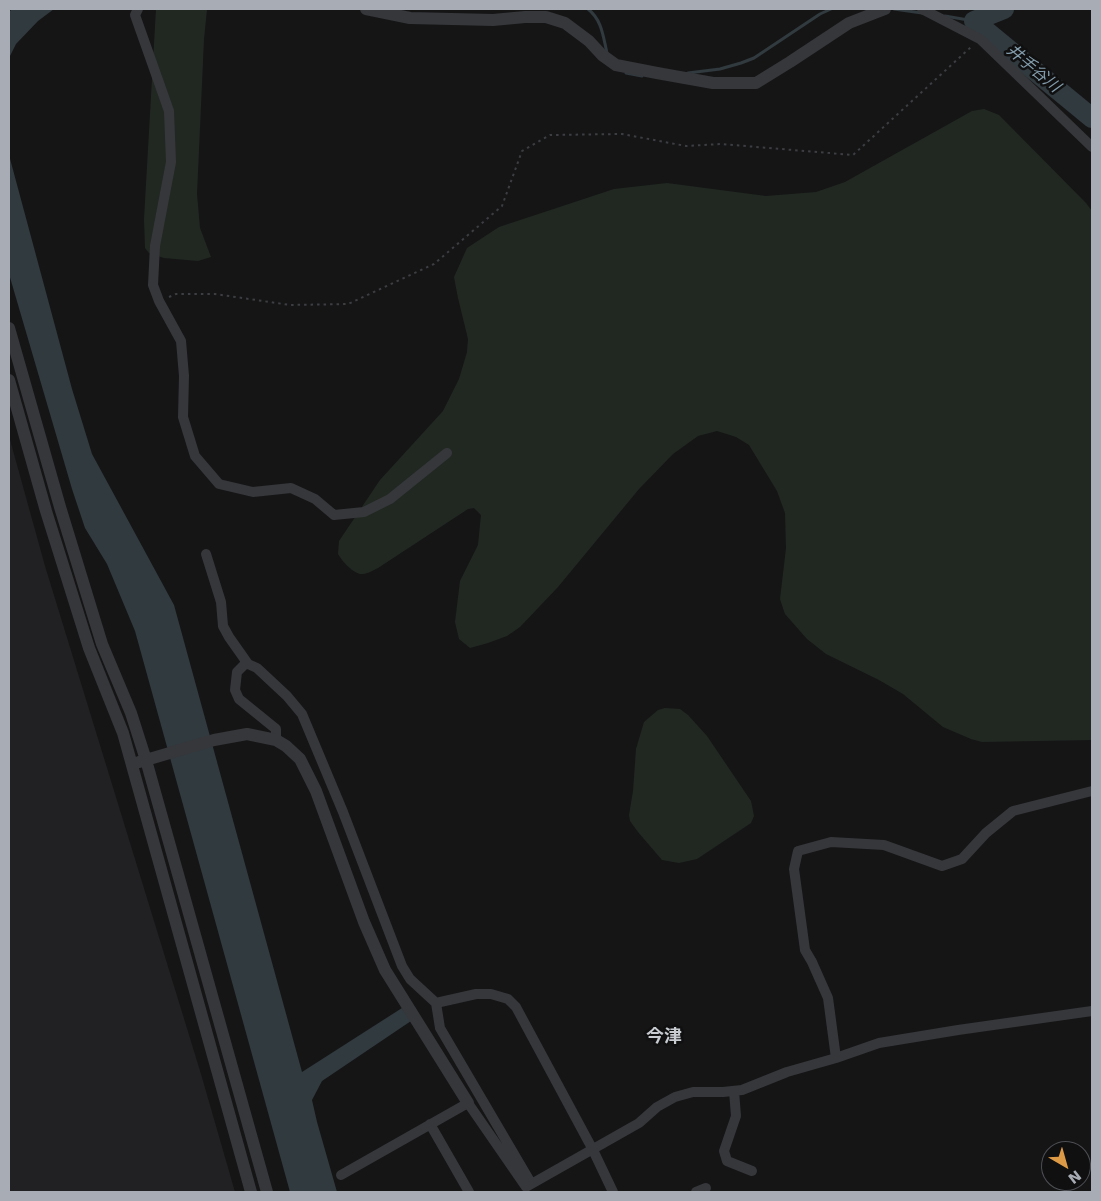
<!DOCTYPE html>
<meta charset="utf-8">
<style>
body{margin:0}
#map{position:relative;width:1101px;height:1201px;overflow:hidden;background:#151516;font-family:"DejaVu Sans",sans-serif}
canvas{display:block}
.frame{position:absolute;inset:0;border:10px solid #a8adb5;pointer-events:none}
.north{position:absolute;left:1041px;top:1141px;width:50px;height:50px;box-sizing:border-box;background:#101011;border:1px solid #4d4f53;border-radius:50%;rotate:142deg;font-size:14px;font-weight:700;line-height:20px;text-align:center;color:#a8adb5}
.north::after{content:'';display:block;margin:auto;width:18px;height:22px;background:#dd9a46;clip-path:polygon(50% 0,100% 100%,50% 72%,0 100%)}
</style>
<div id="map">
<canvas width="1101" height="1201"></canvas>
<div class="frame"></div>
<div class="north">N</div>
</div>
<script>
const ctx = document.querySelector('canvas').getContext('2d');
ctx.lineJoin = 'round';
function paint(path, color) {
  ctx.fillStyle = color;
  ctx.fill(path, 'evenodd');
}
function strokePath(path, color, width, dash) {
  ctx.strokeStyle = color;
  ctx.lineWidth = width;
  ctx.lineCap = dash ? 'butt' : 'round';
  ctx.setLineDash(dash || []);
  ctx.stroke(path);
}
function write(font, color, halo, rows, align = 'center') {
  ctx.font = font + ' "DejaVu Sans","Noto Sans JP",sans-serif';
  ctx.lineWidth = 5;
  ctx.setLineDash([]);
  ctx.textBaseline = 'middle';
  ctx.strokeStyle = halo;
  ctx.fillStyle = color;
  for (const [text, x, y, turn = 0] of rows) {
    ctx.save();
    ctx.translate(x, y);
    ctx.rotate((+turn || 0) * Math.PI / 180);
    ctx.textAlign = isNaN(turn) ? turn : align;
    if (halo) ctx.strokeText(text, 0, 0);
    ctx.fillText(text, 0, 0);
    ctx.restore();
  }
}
const built = new Path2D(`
 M9 436 45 566 201 1074 235 1192H9Z`);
const green = new Path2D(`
 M156 9H207L204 39 197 194 200 228 211 257 198 261 164 258 149 253 145 248 144 219Z
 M984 109 999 115 1086 203 1092 211V740L982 742 971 739 943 727 903 694 879 680 826 654 807 639 785 614 780 599 786 548 785 513 777 491 749 445 736 437 717 431 698 436 673 454 639 489 558 587 520 627 507 636 488 643 470 648 459 639 455 622 460 581 478 545 481 515 474 508 468 509 378 568C374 570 367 574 363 574 354 575 342 561 338 554L339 541 380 480 443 411 459 379 467 352 468 339 458 298 454 277 467 248 499 227 614 189 667 183 766 196 816 192 845 182 972 111Z
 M665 708 680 709 688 715 707 736 751 801 754 816 751 823 697 859 679 863 662 860 638 832 630 821 629 815 633 791 636 749 644 722 658 710Z`);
const water = new Path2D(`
 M12 9H54L38 21 16 44 9 58V12Z
 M9 155 72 389 92 454 174 605 302 1072 402 1008 411 1021 322 1081 312 1100 317 1122 337 1192H290L135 631 107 564 85 528 72 489 9 274Z`);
const stream = new Path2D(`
 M588 9C602 20 603 36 607 53
 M894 9 922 13
 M945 16 974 21
 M626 73 642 76
 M688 73 720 69 741 63 754 58 820 14 831 9`);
const river = new Path2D(`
 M1004 9 974 21 1092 118`);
const path = new Path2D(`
 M169 297 176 294H215L290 305 348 304 434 264 502 206 522 151 550 135 622 134 686 146 721 144 853 155 971 47`);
const minor = new Path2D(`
 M138 9 135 15 169 111 171 162 155 246 153 285 159 301 181 341 184 376 183 417 195 456 219 484 253 492 291 488 315 499 334 515 364 512 390 499 447 453
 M922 9 980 39 1092 147
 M206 554 221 602 223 626 229 637 248 664
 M276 740V729L239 699 235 690 237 672 244 665 248 664 257 668 287 696 302 714 343 812 402 966 410 979 436 1003 440 1028 531 1183
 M436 1003 476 994H491L508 999 516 1007 593 1150 613 1192
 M836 1058 828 998 812 962 805 950 794 869 798 851 831 842 884 845 942 866 962 859 986 833 1013 811 1092 791
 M734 1091 736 1116 724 1151 727 1161 752 1171
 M430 1124 469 1192
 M341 1175 468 1103 526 1187 639 1123 657 1107 675 1097 693 1092H723L742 1090 787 1072 836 1058 879 1043 958 1030 1092 1011
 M696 1192 706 1188`);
const tertiary = new Path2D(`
 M366 9 410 18 493 20 525 17H546L565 23 589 41 602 55 616 65 657 73 713 83H756L790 62 849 23 885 9
 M9 328 60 507 102 644 131 713 146 760 267 1192
 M9 380 46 511 89 648 123 733 251 1192
 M139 762 214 740 247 734 276 740 286 746 300 759 316 791 364 922 385 970 468 1103`);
const waterNames = [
 ["井手谷川",1033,69,40]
];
const quarterNames = [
 ["今津",664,1037]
];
paint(built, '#212123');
paint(green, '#212822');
paint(water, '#313a3f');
strokePath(stream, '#313a3f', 3);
strokePath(river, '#313a3f', 20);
strokePath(path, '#3c3e42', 2, [2.5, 4]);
strokePath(minor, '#36373b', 10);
strokePath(tertiary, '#36373b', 12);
write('italic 16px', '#839dac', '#101011', waterNames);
write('bold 18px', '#c8ccd1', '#101011', quarterNames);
</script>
